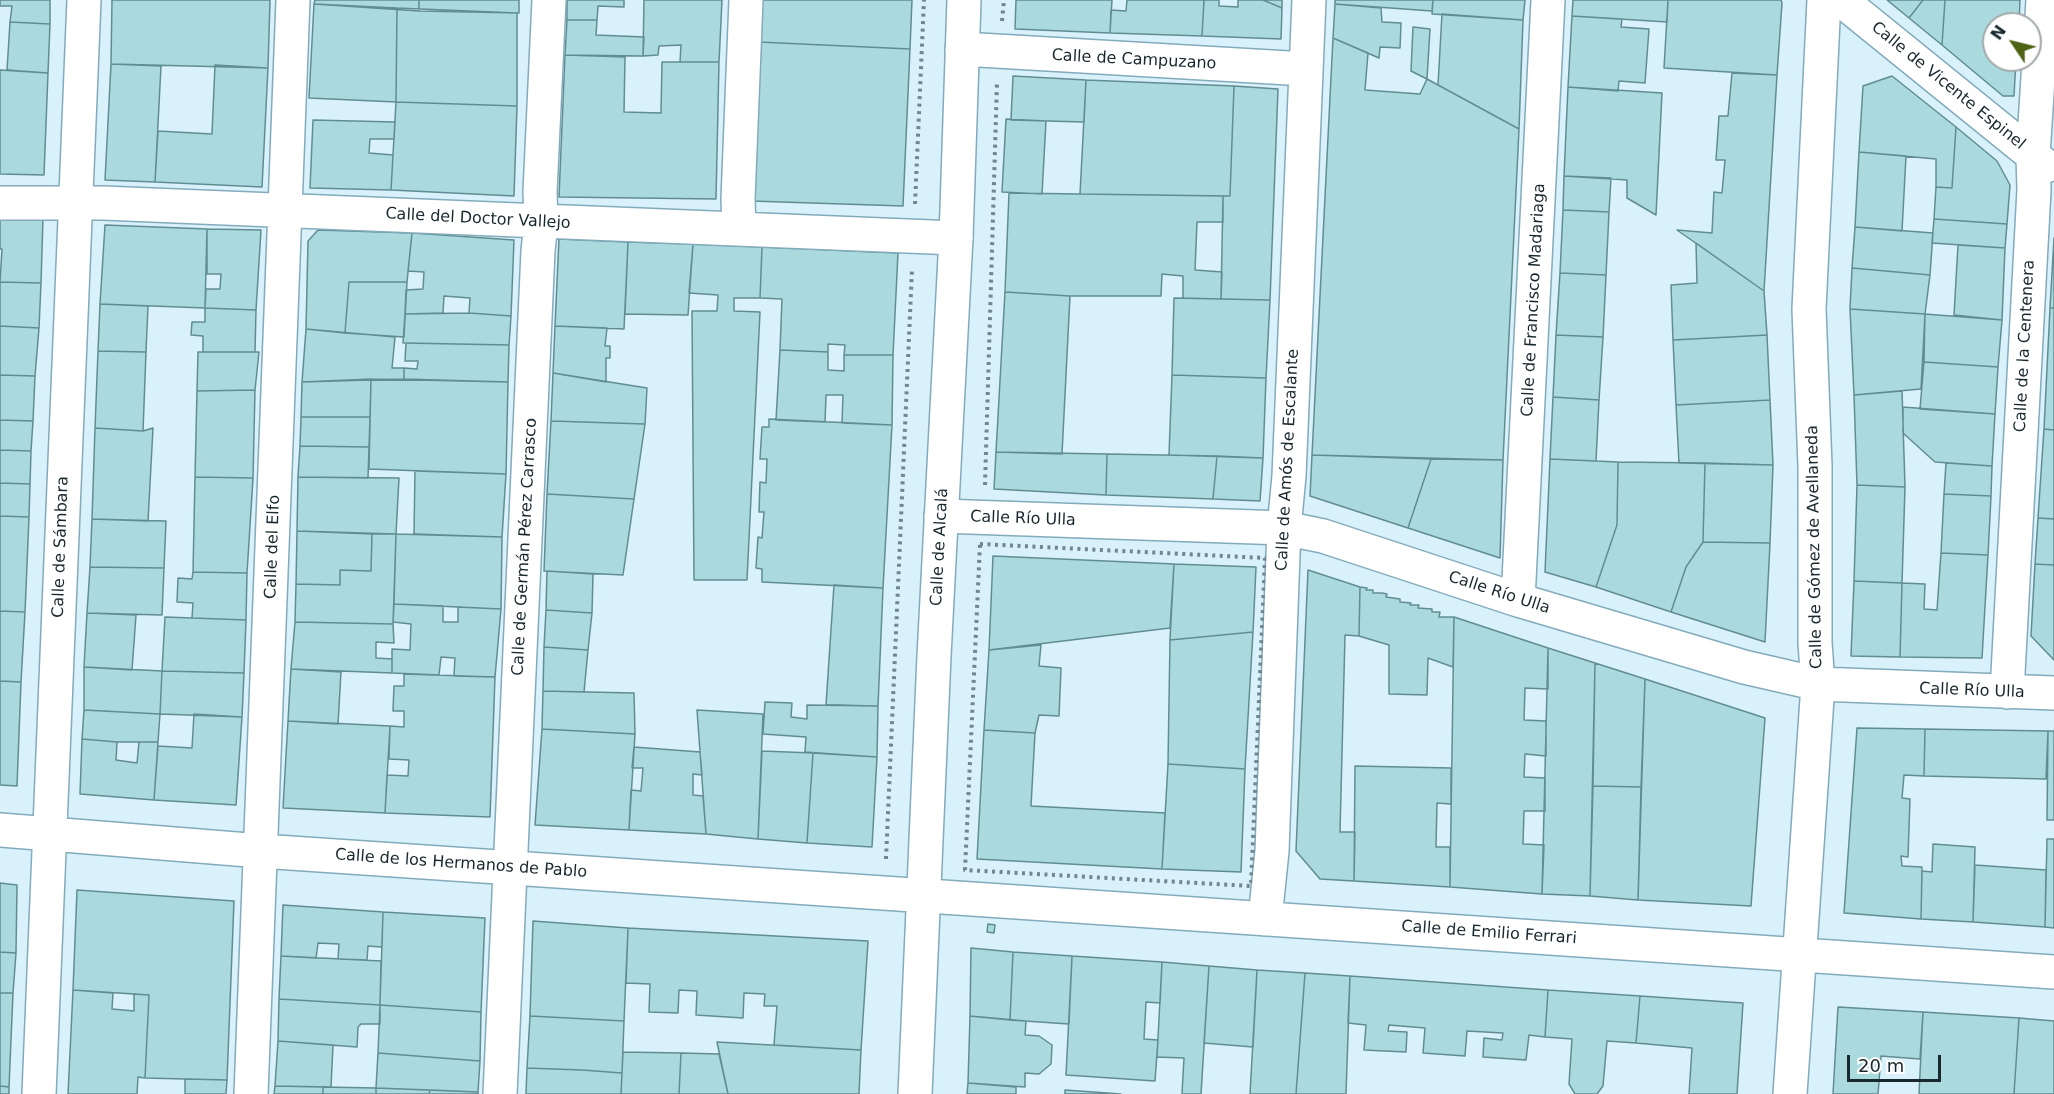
<!DOCTYPE html>
<meta charset="utf-8">
<style>
body{margin:0}
#map{position:relative;width:2054px;height:1094px;overflow:hidden;background:#d8f1fb;font-family:"DejaVu Sans",sans-serif}
canvas{display:block}
.north{position:absolute;left:1982px;top:12px;width:60px;height:60px;box-sizing:border-box;background:#fff;border:2px solid #a3a9ab;border-radius:50%;rotate:305deg;font-size:16px;font-weight:700;line-height:24px;text-align:center;color:#18282e}
.north::after{content:'';display:block;margin:auto;width:21px;height:27px;background:#4c6413;clip-path:polygon(50% 0,100% 100%,50% 72%,0 100%)}
.scale{position:absolute;left:1847px;top:1055px;width:94px;height:27px;box-sizing:border-box;border:3px solid #18282e;border-top:0;padding-left:8px;font-size:18px;line-height:21px;white-space:nowrap;color:#18282e;-webkit-text-stroke:4px #fff;paint-order:stroke}
</style>
<div id="map">
<canvas width="2054" height="1094"></canvas>
<div class="north">N</div>
<div class="scale">20 m</div>
</div>
<script>
const ctx = document.querySelector('canvas').getContext('2d');
ctx.lineJoin = 'round';
function paint(path, color) {
  ctx.fillStyle = color;
  ctx.fill(path, 'evenodd');
}
function strokePath(path, color, width, dash) {
  ctx.strokeStyle = color;
  ctx.lineWidth = width;
  ctx.lineCap = dash ? 'butt' : 'round';
  ctx.setLineDash(dash || []);
  ctx.stroke(path);
}
function write(font, color, halo, rows, align = 'center') {
  ctx.font = font + ' "DejaVu Sans",sans-serif';
  ctx.lineWidth = 4.5;
  ctx.setLineDash([]);
  ctx.textBaseline = 'middle';
  ctx.strokeStyle = halo;
  ctx.fillStyle = color;
  for (const [text, x, y, turn = 0] of rows) {
    ctx.save();
    ctx.translate(x, y);
    ctx.rotate((+turn || 0) * Math.PI / 180);
    ctx.textAlign = isNaN(turn) ? turn : align;
    if (halo) ctx.strokeText(text, 0, 0);
    ctx.fillText(text, 0, 0);
    ctx.restore();
  }
}
const building = new Path2D(`
 M0 0H50V24L10 22 12 6H0Z
 M112 0H270L268 68 111 64Z
 M315 0H419V11L314 4Z
 M419 0H519V13L419 11Z
 M567 0H624V7L598 6 597 20H567Z
 M644 0H722L719 62H680L681 45 659 46 658 55 643 56Z
 M760 0H912L910 49 758 42Z
 M1016 0H1112L1110 33 1015 29Z
 M1127 0H1204L1202 36 1110 33 1111 10 1126 11Z
 M1204 0H1219V6L1238 7V0H1263L1282 8 1281 39 1202 36Z
 M1263 0H1282V8Z
 M1335 0H1433L1432 11 1335 4Z
 M1433 0H1525L1523 20 1432 14Z
 M1573 0H1668L1667 22 1572 16Z
 M1668 0H1781L1782 3 1777 75 1664 68Z
 M1887 0H1923L1909 18Z
 M1923 0H1945L1942 45 1909 18Z
 M1945 0H2020L2019 24H1994V60H2016L2014 96H2003L1942 45Z
 M314 4 397 8 396 102 309 98Z
 M1335 4 1381 8 1382 22 1401 23 1400 48 1380 47 1379 58 1333 38Z
 M397 8 517 13V106L396 102Z
 M1442 14 1523 20 1519 129 1438 85Z
 M1572 16 1622 19 1621 27 1649 29 1645 83 1619 81 1618 91 1568 87Z
 M567 20H597L596 35 644 37 643 56 565 55Z
 M10 22 50 24 48 73 7 70Z
 M1413 27 1430 29 1427 79 1411 71Z
 M1333 38 1368 53 1365 90 1420 94 1427 79 1519 129 1503 460 1312 455Z
 M758 42 910 49 903 206 751 201Z
 M565 55 625 57 624 112 661 113 662 62H719L716 199 559 197Z
 M111 64 161 66 155 182 105 180Z
 M215 65 268 68 262 187 155 182 158 131 212 134Z
 M0 70 48 73 44 175 0 174Z
 M1732 73 1777 75 1764 291 1677 230 1712 233 1714 192 1722 193 1725 160H1716L1719 116H1728Z
 M1013 76 1086 80 1084 122 1011 120Z
 M1892 76 1956 127 1952 188 1936 187V159L1859 152 1863 86Z
 M1086 80 1234 86 1230 196 1080 194Z
 M1234 86 1278 89 1270 300 1221 299 1223 196H1230Z
 M1568 87 1662 93 1656 215 1627 198V180L1564 176Z
 M396 102 517 106 514 196 391 190Z
 M1006 119 1046 121 1042 194 1002 192Z
 M313 120 395 122 394 139H370L369 153 393 155 391 190 310 188Z
 M1956 127 1997 161 2010 185 2007 224 1934 219 1936 187 1952 188Z
 M1859 152 1906 156 1902 231 1855 227Z
 M1564 176 1611 178 1609 212 1563 210Z
 M1009 193 1223 196V222H1197L1195 270 1222 272 1221 299 1183 298V276L1162 274 1161 296H1070L1005 292Z
 M1563 210 1609 212 1606 275 1560 273Z
 M0 216 43 218 41 283 0 282 2 249H0Z
 M1934 219 2007 224 2005 248 1932 243Z
 M105 225 207 229 205 308 100 304Z
 M1855 227 1933 233 1930 275 1852 268Z
 M207 229 261 230 256 310 205 308 206 289H220L221 274H207Z
 M318 230 412 233 407 282H349L345 333 306 329 308 241Z
 M412 233 514 240 511 316 469 313 470 298 444 296 443 313 405 314 406 290 423 289 424 272 408 271Z
 M2054 238V308H2050Z
 M559 239 628 242 624 329 555 326Z
 M628 242 693 244 688 315 625 314Z
 M1696 243 1764 291 1767 335 1673 340 1671 285 1697 283Z
 M693 244 762 247 760 298H734V311L760 312 747 580H694L692 311H717L718 295 689 293Z
 M1958 245 2005 248 2002 320 1954 315Z
 M762 247 898 253 893 355H844L845 345 828 344V352L780 350 782 299 760 298Z
 M1852 268 1930 275 1925 314 1850 309Z
 M1560 273 1606 275 1603 337 1556 335Z
 M0 282 41 283 39 328 0 326Z
 M349 282H407L404 337 345 333Z
 M1005 292 1070 296 1062 454 996 452Z
 M1174 298 1270 300 1266 378 1172 375Z
 M100 304 148 306 146 352 98 351Z
 M205 308 256 310 255 352H203V336L191 335 192 322H205Z
 M2050 308H2054V430L2044 429Z
 M1850 309 1925 314 1921 389 1854 395Z
 M469 313 511 316 509 345 403 343 405 314Z
 M1925 314 2002 320 1998 367 1924 362Z
 M0 326 39 328 35 376 0 375Z
 M555 326 607 328 605 346H610V358H606V382L553 373Z
 M306 329 395 337 392 368H404V379L302 382Z
 M1556 335 1603 337 1599 400 1553 397Z
 M1767 335 1770 400 1676 405 1673 340Z
 M406 343 509 345 508 382 404 379V368L417 369 418 361H405Z
 M780 350 828 352V370L844 371V355H893L892 425 842 423 843 395H826L825 422 776 420Z
 M98 351 146 352 143 431 95 428Z
 M198 352H259L255 390 197 391Z
 M1924 362 1998 367 1995 414 1920 409Z
 M553 373 647 388 645 424 551 421Z
 M0 375 35 376 33 421 0 420Z
 M1172 375 1266 378 1263 458 1169 455Z
 M371 379 508 382 506 474 369 469Z
 M371 379 370 417H301L302 382Z
 M255 390 253 478 195 477 197 391Z
 M1902 391 1905 487 1857 485 1854 395Z
 M1553 397 1599 400 1596 461 1550 459Z
 M1770 400 1773 465 1679 463 1676 405Z
 M1903 407 1995 414 1992 466 1935 462 1903 433Z
 M301 417H370L369 447 300 446Z
 M769 419 892 425 883 588 762 582V569L756 568 758 537 762 538 764 512H759L760 482 766 483 767 459H760L762 427H769Z
 M0 420 33 421 31 451 0 450Z
 M551 421 645 424 634 499 547 494Z
 M95 428 143 431 153 428 148 521 92 519Z
 M2044 429 2054 430V519L2038 518Z
 M300 446 369 447 368 478 298 477Z
 M0 450 31 451 30 484 0 483Z
 M996 452 1107 454 1106 495 994 489Z
 M1107 454 1217 456 1213 499 1106 495Z
 M1312 455 1431 459 1408 528 1310 496Z
 M1217 456 1263 458 1260 501 1213 499Z
 M1431 459 1503 460 1500 558 1408 528Z
 M1550 459 1618 462 1617 525 1596 587 1545 572Z
 M1618 462 1705 463 1703 542 1686 567 1671 612 1596 587 1617 525Z
 M1705 463 1773 465 1770 543 1703 542Z
 M1946 463 1992 466 1991 496 1944 494Z
 M415 471 506 474 502 537 414 534Z
 M195 477 253 478 247 573 193 572Z
 M298 477 399 478 396 534 297 531Z
 M0 483 30 484 29 517 0 516Z
 M1857 485 1905 487 1902 583 1854 581Z
 M547 494 634 499 623 575 544 571Z
 M1944 494 1991 496 1988 555 1941 553Z
 M0 516 29 517 25 612 0 611Z
 M2038 518 2054 519V565L2035 564Z
 M92 519 166 521 164 568 90 567Z
 M297 531 372 534 371 571 340 570V585L296 584Z
 M372 534H396L393 624 295 622 296 584 340 585V570L371 571Z
 M396 534 502 537 501 609 394 604Z
 M1703 542 1770 543 1765 642 1671 612 1686 567Z
 M1941 553 1988 555 1982 658 1900 657 1902 583 1925 584 1924 609 1937 610Z
 M993 556 1174 564 1170 628 989 650Z
 M1174 564 1256 567 1253 632 1170 640Z
 M2035 564 2054 565V660L2031 636Z
 M90 567 164 568 162 615 87 613Z
 M1308 570 1360 587 1359 636 1345 635 1340 832H1355L1354 881 1320 879 1296 851Z
 M547 571 593 574 592 613 546 610Z
 M193 572 247 573 246 620 192 618 193 603 177 602 178 578 192 579Z
 M1854 581 1902 583 1900 657 1851 656Z
 M834 585 883 588 878 706 826 705Z
 M1360 587 1367 588 1366 590H1373V593H1382L1387 594 1386 597 1400 599V602L1411 603 1410 605H1419L1418 608 1432 609V612H1440L1439 617H1454L1453 667 1428 658 1427 695 1389 694V645L1359 636Z
 M394 604 443 606V622H458V607L501 609 495 677 454 676 455 658 441 657 439 675 392 673V649L410 650 411 624 393 622Z
 M546 610 592 613 588 650 544 647Z
 M0 611 25 612 21 682 0 681Z
 M87 613 136 615 132 670 84 667Z
 M165 617 246 620 244 673 162 671Z
 M1454 617 1548 648V689L1525 688 1524 720 1546 721V756L1525 754 1524 777 1545 778V811H1524L1523 844 1544 845 1542 894 1450 887Z
 M295 622 393 624 394 643 376 642V658L392 659V673L291 669Z
 M1253 632 1245 769 1168 764 1170 640Z
 M1041 645 1039 666 1061 668 1059 716 1039 715 1035 733 984 730 989 650Z
 M544 647 588 650 584 692 543 691Z
 M1548 648 1595 663 1590 896 1542 894Z
 M1595 663 1645 679 1641 787 1593 786Z
 M84 667 162 671 160 714 84 710Z
 M291 669 341 672 338 724 288 721Z
 M162 671 244 673 242 717 160 714Z
 M404 674 495 677 490 817 385 813 387 775 408 776 409 760 389 759 390 726 404 727V711H393L394 686H404Z
 M1645 679 1765 718 1751 906 1638 900Z
 M0 681 21 682 17 786 0 785Z
 M543 691 634 693 635 734 542 729Z
 M765 702 792 703 791 717 807 719V705L878 706 877 757 805 752 806 737 763 734Z
 M84 710 160 714 158 742H117L82 739Z
 M697 710 763 714 758 839 706 834Z
 M194 714 242 717 236 805 154 800 158 746 192 748Z
 M288 721 390 726 385 813 283 808Z
 M1857 728 1925 729 1924 776 1904 775 1902 798 1910 799 1908 857 1901 856 1902 866 1922 867 1921 919 1844 913Z
 M542 729 635 734 629 830 535 825Z
 M1925 729 2048 731 2046 779 1924 776Z
 M984 730 1035 733 1031 806 1165 813 1162 869 977 859Z
 M2048 731H2054V820H2047Z
 M82 739 117 742 116 760 137 763 139 742H158L154 800 80 794Z
 M634 747 700 752 702 775 693 774V795L703 796 706 834 629 830 631 790 641 791 643 768H632Z
 M762 751 813 753 807 843 758 839Z
 M813 753 877 757 872 847 807 843Z
 M1168 764 1245 769 1241 872 1162 869Z
 M1355 766 1451 768V804L1437 803 1436 847H1450V887L1354 881Z
 M1593 786 1641 787 1638 900 1590 896Z
 M2047 839H2054V928L2045 927Z
 M1933 844 1975 847 1973 922 1921 919 1922 871 1932 872Z
 M1975 865 2046 870 2045 927 1973 922Z
 M0 883 17 885 16 953 0 952Z
 M77 890 234 901 227 1080 145 1078 149 995 73 990Z
 M283 905 383 912 382 947 368 946 367 960 338 959 339 944 318 943 316 958 281 956Z
 M383 912 485 918 481 1012 380 1005Z
 M533 921 628 928 624 1021 530 1016Z
 M988 924 995 925 994 933 987 932Z
 M628 928 868 941 861 1050 774 1045 777 1006H764L765 994 744 993 743 1018 696 1015 697 991 679 990 678 1013 649 1012 650 984 626 983Z
 M971 948 1013 952 1010 1020 970 1016Z
 M0 952 16 953 13 993H0Z
 M1013 952 1072 956 1069 1024 1010 1020Z
 M281 956 381 961 380 1005 279 999Z
 M1072 956 1162 962 1160 1003 1146 1002 1144 1039 1158 1040 1155 1081 1066 1075Z
 M1162 962 1209 966 1201 1094H1182L1184 1058 1157 1057Z
 M1209 966 1257 970 1253 1047 1204 1043Z
 M1257 970 1305 973 1296 1094H1250Z
 M1305 973 1350 976 1346 1094H1296Z
 M1350 976 1548 990 1545 1037 1529 1035 1526 1060 1483 1057 1484 1038 1502 1040 1503 1033 1467 1031 1465 1056 1423 1053 1425 1028 1389 1025 1388 1031 1407 1032 1406 1052 1364 1050 1366 1025 1348 1023Z
 M73 990 113 993 112 1009 134 1011V994L149 995 145 1078 138 1077 137 1094H68Z
 M1548 990 1640 996 1636 1043 1607 1041 1603 1086 1597 1094H1575L1569 1084 1572 1039 1545 1037Z
 M0 993H13L9 1087 0 1086Z
 M1640 996 1743 1003 1737 1094H1689L1692 1048 1636 1043Z
 M279 999 380 1005V1024H361L358 1027 357 1047 278 1041Z
 M380 1005 481 1012 480 1061 378 1053Z
 M1838 1007 1923 1012 1920 1059 1881 1056 1878 1094H1833Z
 M1923 1012 2019 1018 2014 1094H1919Z
 M530 1016 624 1021 622 1073 582 1070 527 1068Z
 M970 1016 1026 1021 1025 1035 1039 1036 1052 1045 1051 1064 1039 1074 1025 1073V1087L968 1083Z
 M2019 1018 2054 1021V1094H2014Z
 M278 1041 333 1045 331 1087 275 1086Z
 M717 1042 861 1050 859 1094H728Z
 M623 1052 681 1053 679 1094H621Z
 M378 1053 480 1061 478 1092 376 1088Z
 M681 1053 719 1054 728 1094H679Z
 M527 1068 582 1070 622 1073 621 1094H526Z
 M185 1079 227 1080 226 1094H185Z
 M968 1083 1016 1087V1094H967Z
 M0 1086 9 1087V1094H0Z
 M275 1086 323 1087V1094H274Z
 M323 1087 376 1088V1094H323Z
 M376 1088 430 1090 429 1094H376Z
 M430 1090 478 1092V1094H429Z
 M1065 1090 1121 1094H1065Z`);
const path = new Path2D(`
 M1002 21 1004 0
 M915 204 924 0
 M985 485 997 82
 M980 544 1265 558 1251 886 965 870Z
 M886 859 912 269`);
const minor = new Path2D(`
 M1841 0 2046 166
 M962 49 1306 69
 M0 203H103L956 238
 M739 229 738 199 746 0
 M941 516 1284 528 1323 536 1518 600 1744 667 1818 684 2054 693
 M1518 600 1548 0
 M2007 692 2034 190 2033 155 2043 0
 M0 830 261 851 2054 972
 M1265 919 1272 851 1284 528 1289 476 1309 0
 M39 1094 84 0
 M251 1094 293 0
 M500 1094 538 251 541 222 540 192 549 0
 M1790 1094 1818 684 1815 643V466L1809 309 1824 0`);
const major = new Path2D(`
 M915 1094 934 656 956 238 964 0`);
const streetNames = [
 ["Calle de Campuzano",1134,60,3],
 ["Calle de Vicente Espinel",1948,86,39],
 ["Calle del Doctor Vallejo",478,219,3],
 ["Calle de Francisco Madariaga",1534,300,-87],
 ["Calle de la Centenera",2025,346,-87],
 ["Calle de Amós de Escalante",1288,460,-87],
 ["Calle Río Ulla",1023,519,2],
 ["Calle de Sámbara",61,547,-88],
 ["Calle del Elfo",273,547,-88],
 ["Calle de Germán Pérez Carrasco",525,547,-87],
 ["Calle de Alcalá",940,547,-87],
 ["Calle de Gómez de Avellaneda",1815,547,-91],
 ["Calle Río Ulla",1499,593,18],
 ["Calle Río Ulla",1972,691,2],
 ["Calle de los Hermanos de Pablo",461,864,4],
 ["Calle de Emilio Ferrari",1489,933,4]
];
paint(building, '#abdade');
strokePath(building, '#618d92', 1.5);
strokePath(minor, '#83abbb', 36);
strokePath(major, '#83abbb', 36);
strokePath(path, '#71868d', 4, [3, 4.5]);
strokePath(minor, '#fff', 33);
strokePath(major, '#fff', 33);
write('16px', '#18282e', '#fff', streetNames);
</script>
